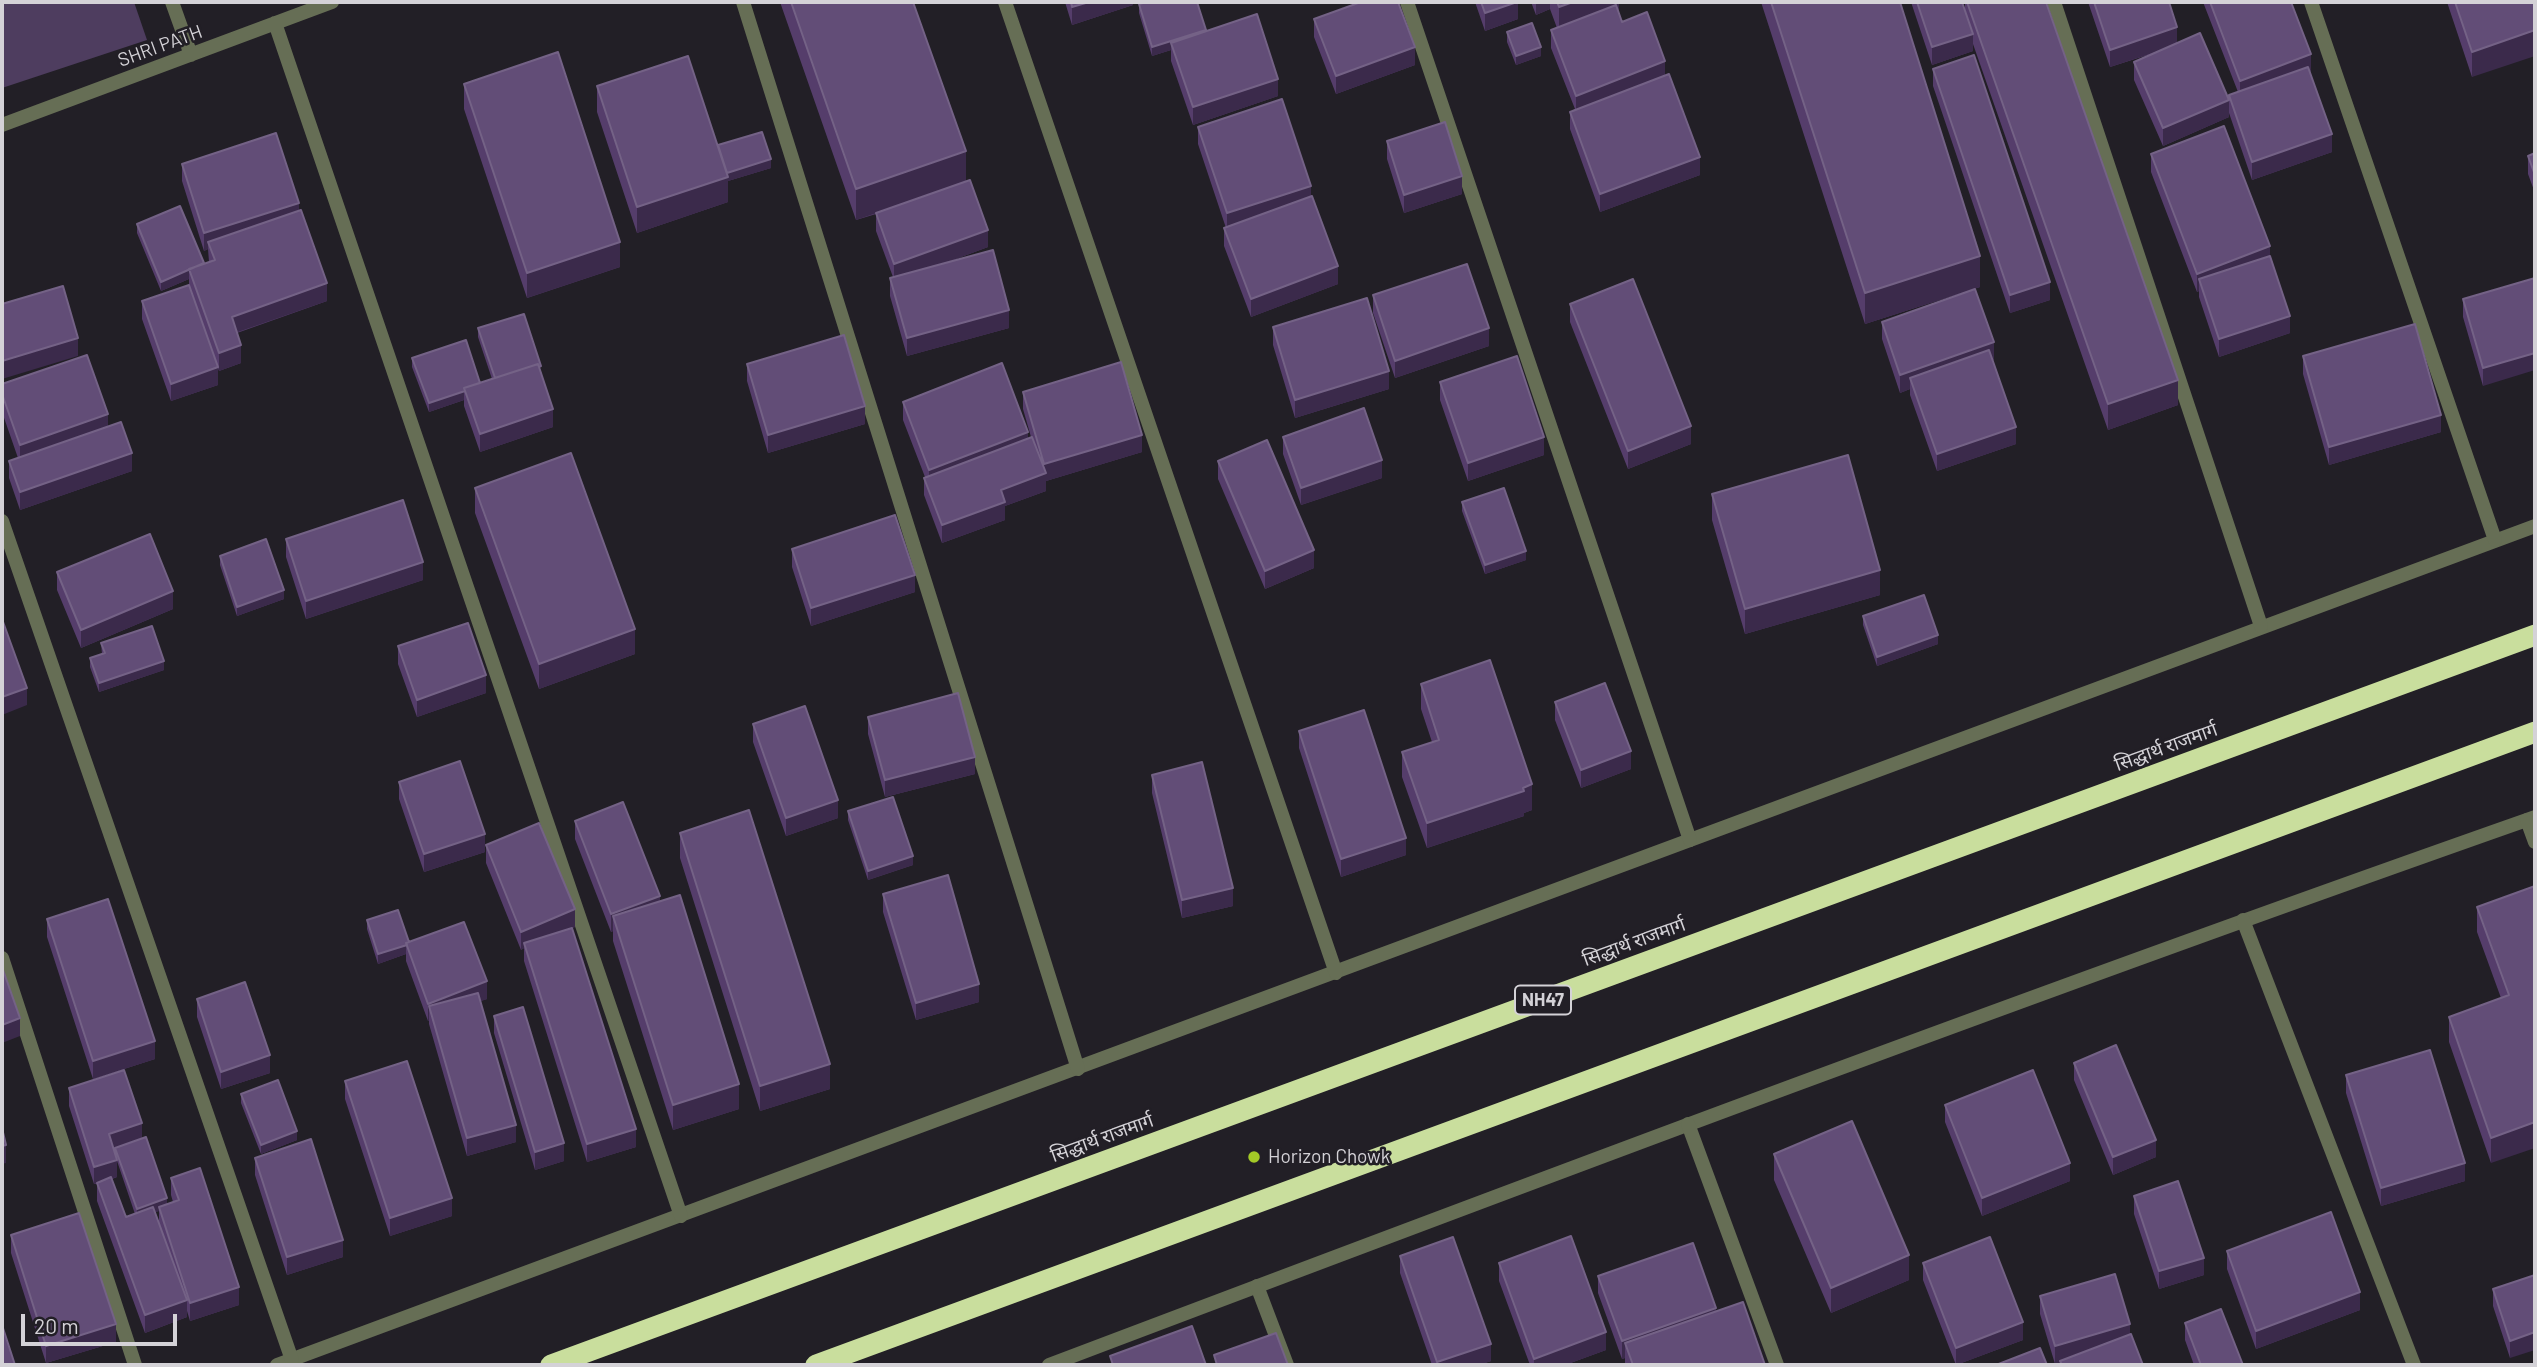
<!DOCTYPE html>
<meta charset="utf-8">
<style>
body{margin:0}
#map{position:relative;width:2537px;height:1367px;overflow:hidden;background:#221f26;font-family:Barlow,sans-serif}
canvas{display:block}
.frame{position:absolute;inset:0;border:4px solid #d4d2d7;pointer-events:none}
.scale{position:absolute;left:21px;top:1314px;width:156px;height:32px;box-sizing:border-box;border:4px solid #d4d2d7;border-top:0;padding-left:9px;font-size:21px;line-height:24px;white-space:nowrap;color:#d4d2d7;-webkit-text-stroke:5px #221f26;paint-order:stroke}
</style>
<div id="map">
<canvas width="2537" height="1367"></canvas>
<div class="frame"></div>
<div class="scale">20 m</div>
</div>
<script>
const ctx = document.querySelector('canvas').getContext('2d');
ctx.lineJoin = 'round';
function paint(path, color) {
  ctx.fillStyle = color;
  ctx.fill(path, 'evenodd');
}
function strokePath(path, color, width, dash) {
  ctx.strokeStyle = color;
  ctx.lineWidth = width;
  ctx.lineCap = dash ? 'butt' : 'round';
  ctx.setLineDash(dash || []);
  ctx.stroke(path);
}
function write(font, color, halo, rows, align = 'center') {
  ctx.font = font + ' Barlow,"Noto Sans Devanagari",sans-serif';
  ctx.lineWidth = 5;
  ctx.setLineDash([]);
  ctx.textBaseline = 'middle';
  ctx.strokeStyle = halo;
  ctx.fillStyle = color;
  for (const [text, x, y, turn = 0] of rows) {
    ctx.save();
    ctx.translate(x, y);
    ctx.rotate((+turn || 0) * Math.PI / 180);
    ctx.textAlign = isNaN(turn) ? turn : align;
    if (halo) ctx.strokeText(text, 0, 0);
    ctx.fillText(text, 0, 0);
    ctx.restore();
  }
}
const green = new Path2D(`
 M2 2H134L147 40 2 88Z`);
const lane = new Path2D(`
 M277 1365 2535 526
 M1049 1365C1543 1178 2037 992 2535 817`);
const street = new Path2D(`
 M172 2 191 55
 M743 2 1078 1069
 M1005 2 1336 973
 M1407 2 1690 840
 M2054 2 2261 626
 M2311 2 2495 540
 M275 23 681 1216
 M2 125 332 2
 M2 521 292 1360
 M2527 820 2535 842
 M2243 920 2414 1365
 M2 958 135 1365
 M1688 1124 1777 1365
 M1257 1286 1287 1365`);
const highway = new Path2D(`
 M551 1365 2535 635
 M816 1365 2535 732`);
const wall = new Path2D(`
 M780 2H913L966 181 988 247 945 263 1009 328 907 356 890 296V278L893 277 876 231V214L856 220Z
 M1065 2H1133V5L1072 25Z
 M1475 2H1518V19L1485 31Z
 M1531 2H1619V9L1618 10 1622 22 1665 75 1700 175 1600 212 1570 129V112L1575 109 1551 48V30L1557 28 1550 9 1536 15Z
 M1761 2H1900L1980 287 1865 324Z
 M1911 2H1962L1965 12V2H2046L2178 405 2108 430 1973 44V51L1932 65Z
 M2088 2H2169L2177 43 2229 100V95L2238 92 2203 2H2291L2311 71 2309 72 2332 152 2252 180 2229 113V117L2163 146 2134 80V62L2160 51 2110 67Z
 M2447 2H2535L2472 77Z
 M1139 4 1206 31 1278 96 1193 125 1171 61V50L1152 56 1139 13Z
 M1314 19 1415 65 1336 94 1314 37Z
 M1507 32 1541 56 1516 65 1507 42Z
 M1933 69 2050 300 2010 313 1933 86Z
 M464 84 620 267 527 298 464 109Z
 M597 86 718 145 771 168 728 181V202L637 233 597 112Z
 M1198 127 1311 196 1338 284 1251 317 1224 246V228H1226L1198 144Z
 M1387 141 1462 194 1404 213 1387 159Z
 M2535 153V193L2528 174V156Z
 M2151 154 2270 256 2290 333 2219 357 2199 297V291L2197 292 2151 172Z
 M182 164 299 210 327 301 237 333 241 363 219 371 218 368V385L171 401 142 319V301L189 286V279L161 291 137 233V224L204 264 209 262 208 249 204 251 182 181Z
 M2535 278 2483 386 2463 317V299Z
 M1373 295 1489 346 1395 378 1373 313Z
 M1570 304 1691 444 1628 469 1570 322Z
 M1882 322 1994 360H1993L2016 444 1937 471 1910 395V389L1900 393 1882 339Z
 M1273 327 1389 389 1295 418 1273 345Z
 M478 328 541 373 553 427 480 452 464 406V400L429 412 412 367V358L480 383 492 379 478 337Z
 M2303 356 2441 432 2329 465 2303 374Z
 M747 364 865 424 768 453 747 381Z
 M1440 382 1544 455 1468 481 1440 400Z
 M2 384 108 426 132 471 20 510 9 478V461L18 458 2 412Z
 M1023 392 1142 452 1046 481V491L1005 506V520L942 543 924 495V478L925 477 903 420V402L1028 438 1031 437 1023 409Z
 M1283 437 1382 478 1301 505 1283 454Z
 M1218 461 1314 568 1265 589 1218 479Z
 M475 488 635 654 539 689 475 513Z
 M1712 494 1880 595 1745 634 1712 520Z
 M1462 502 1526 560 1485 574 1462 511Z
 M286 539 423 580 306 619 286 557Z
 M792 549 915 592 811 626 792 567Z
 M220 556 284 599 237 616 220 565Z
 M57 572 173 609 81 648 57 590Z
 M1863 616 1938 644 1877 666 1863 625Z
 M101 643 164 670 99 692 90 667V658L102 654Z
 M398 646 486 693 417 717 398 664Z
 M1421 684 1532 810 1524 813V816L1427 848 1402 777V752L1432 742 1421 709Z
 M1555 702 1631 769 1581 788 1555 720Z
 M868 717 975 774 885 797 868 734Z
 M753 724 838 818 786 836 753 742Z
 M1299 731 1406 855 1341 877 1299 748Z
 M1152 775 1233 906 1182 918 1152 793Z
 M399 782 485 852 424 872 399 799Z
 M848 811 913 865 868 880 848 820Z
 M575 821 660 902 739 1109 673 1130 613 941V931L611 932 575 839Z
 M680 833 830 1089 760 1111 680 858Z
 M486 845 575 927 572 928 636 1147 587 1162 524 961V948L521 950 486 863Z
 M2535 886 2491 1163 2449 1042V1017L2501 998 2477 932V907Z
 M883 894 979 1002 916 1020 883 912Z
 M47 919 155 1059 93 1079 47 937Z
 M367 920 409 942 487 999 480 1001 516 1142 467 1156 429 1024V1021H428L406 961V954L378 964 367 929Z
 M197 999 270 1073 221 1089 197 1017Z
 M494 1016 564 1161 535 1170 494 1033Z
 M2074 1063 2156 1157 2113 1175 2074 1080Z
 M2346 1075 2465 1181 2381 1206 2346 1093Z
 M345 1081 452 1216 390 1236 345 1099Z
 M69 1088 142 1139 167 1204 173 1202 171 1195V1178L239 1305 190 1321 187 1311V1317L145 1333 97 1201V1184H94L69 1106ZM117 1161 135 1214 126 1217 112 1179 117 1177ZM159 1211V1222L155 1212Z
 M241 1094 297 1140 261 1154 241 1103Z
 M1945 1105 2070 1181 1982 1216 1945 1122Z
 M1774 1154 1909 1280 1831 1313 1774 1180Z
 M255 1158 343 1257 287 1275 255 1175Z
 M2134 1196 2204 1275 2159 1289 2134 1214Z
 M11 1235 116 1342 46 1363 11 1253Z
 M2227 1251 2360 1310 2256 1349 2227 1269Z
 M1400 1256 1491 1361 1479 1365H1432L1400 1273Z
 M1499 1263 1606 1350 1565 1365H1530L1499 1281Z
 M1923 1263 2023 1340 1956 1365 1923 1280Z
 M2535 1275 2510 1358 2493 1306V1289Z
 M1598 1276 1765 1365H1625V1358L1622 1359 1598 1293Z
 M2040 1296 2130 1334 2143 1365H2060V1362L2055 1364 2040 1314Z
 M2185 1323 2243 1365H2194L2185 1340Z`);
const shadedWall = new Path2D(`
 M1089 2H1133V5L1072 25V7Z
 M1518 2V19L1485 31V13Z
 M1536 2H1550V9L1536 15Z
 M1573 2H1619V9L1559 32V7Z
 M2177 27V45L2110 67V50Z
 M1206 30V39L1171 43V50L1152 56V47Z
 M2535 30V56L2472 77V52Z
 M1973 34V51L1932 65V47Z
 M1415 47V65L1336 94V76Z
 M1541 47V56L1516 65V56Z
 M2311 54V71L2240 98V81Z
 M1665 61V79L1576 113V96Z
 M1278 79V96L1193 125V107Z
 M2229 100V117L2163 146V128Z
 M2332 134V152L2252 180V162Z
 M966 151V182L856 220V189Z
 M1700 157V175L1600 212V194Z
 M771 159V168L728 181V202L637 233V207L725 173Z
 M1462 176V194L1404 213V195Z
 M1311 186V204L1227 231V213Z
 M299 203V221L208 242V249L204 251V233Z
 M988 230V247L894 282V264Z
 M620 242V267L527 298V273Z
 M2270 246V264L2199 279V291L2197 292V274Z
 M1980 256V287L1865 324V293Z
 M1338 266V284L1251 317V299Z
 M189 270V279L161 291V282Z
 M2050 282V300L2010 313V295Z
 M327 283V301L232 334V317Z
 M1009 310V328L907 356V338Z
 M2290 316V333L2219 357V339Z
 M1489 328V346L1395 378V361Z
 M78 338V356L2 379V361Z
 M1994 342V360L1914 388 1910 378V389L1900 393V375Z
 M241 345V363L219 371V353Z
 M2535 353V370L2483 386V368Z
 M218 367V385L171 401V384Z
 M1389 371V389L1295 418V400Z
 M2178 380V405L2108 430V404Z
 M464 391V400L429 412V403Z
 M865 406V424L768 453V435Z
 M553 409V427L480 452V434Z
 M108 414V432L20 463V445Z
 M2441 415V432L2329 465V447Z
 M1691 426V444L1628 469V451Z
 M2016 427V444L1937 471V454Z
 M1028 432V450L929 487V470Z
 M1142 435V452L1046 481V491L1005 506V520L942 543V525L1001 490 1044 474V464Z
 M1544 437V455L1468 481V463Z
 M132 453V471L20 510V492Z
 M1382 460V478L1301 505V488Z
 M1314 550V568L1265 589V571Z
 M1526 551V560L1485 574V565Z
 M423 562V580L306 619V601Z
 M1880 570V595L1745 634V609Z
 M915 575V592L811 626V608Z
 M284 590V599L237 616V607Z
 M173 591V609L81 648V630Z
 M635 629V654L539 689V664Z
 M1938 635V644L1877 666V657Z
 M164 661V670L99 692V683Z
 M486 675V693L417 717V700Z
 M27 688V705L2 715V697Z
 M1631 751V769L1581 788V770Z
 M975 757V774L885 797V780Z
 M1532 784V810L1524 813V816L1427 848V823Z
 M838 800V818L786 836V818Z
 M485 834V852L424 872V854Z
 M1406 838V855L1341 877V859Z
 M913 856V865L868 880V871Z
 M1233 888V906L1182 918V900Z
 M660 896V913L613 916V931L611 932V914Z
 M575 909V927L525 948 524 943V948L521 950V932Z
 M406 945V954L378 964V954Z
 M487 981V999L433 1019 429 1006V1021H428V1004Z
 M979 984V1002L916 1020V1003Z
 M20 1018V1036L2 1043V1025Z
 M155 1041V1059L93 1079V1061Z
 M270 1055V1073L221 1089V1072Z
 M830 1064V1089L760 1111V1086Z
 M739 1084V1109L673 1130V1105Z
 M2535 1122V1148L2491 1163V1138Z
 M142 1123V1141L109 1152V1134Z
 M516 1125V1142L467 1156V1138Z
 M636 1129V1147L587 1162V1144Z
 M297 1131V1140L261 1154V1145Z
 M2156 1140V1157L2113 1175V1157Z
 M564 1143V1161L535 1170V1152Z
 M6 1145V1163L2 1164V1146Z
 M117 1160V1177L94 1184V1167Z
 M2070 1163V1181L1982 1216V1198Z
 M2465 1163V1181L2381 1206V1188Z
 M167 1198V1208L159 1207V1211L137 1218V1209Z
 M452 1198V1216L390 1236V1218Z
 M343 1240V1257L287 1275V1257Z
 M1909 1255V1280L1831 1313V1288Z
 M2204 1258V1275L2159 1289V1271Z
 M239 1287V1305L190 1321V1303Z
 M2360 1292V1310L2256 1349V1331Z
 M187 1300V1317L145 1333V1315Z
 M1716 1308V1325L1625 1343V1358L1622 1359V1341Z
 M2023 1322V1340L1956 1365V1348Z
 M116 1324V1342L46 1363V1346Z
 M2130 1324V1342L2055 1364V1346Z
 M1606 1332V1350L1565 1365H1534V1359Z
 M2535 1332V1350L2510 1358V1341Z
 M1491 1344V1361L1479 1365H1437V1362Z`);
const building = new Path2D(`
 M791 2H913L966 151 856 189Z
 M1071 2H1089L1072 7Z
 M1147 2H1197L1206 30 1152 47 1139 4Z
 M1361 2H1398L1415 47 1336 76 1314 19Z
 M1481 2H1517L1485 13Z
 M1557 2H1573L1559 7Z
 M1771 2H1900L1980 256 1865 293Z
 M1917 2H1962L1973 34 1932 47Z
 M1967 2H2046L2178 380 2108 404Z
 M2094 2H2169L2177 27 2110 50Z
 M2210 2H2291L2311 54 2240 81Z
 M2455 2H2535V30L2472 52Z
 M1616 5 1622 22 1647 12 1665 61 1576 96 1551 30Z
 M1257 14 1278 79 1193 107 1171 43Z
 M1532 23 1541 47 1516 56 1507 32Z
 M2200 33 2229 100 2163 128 2134 62Z
 M558 52 620 242 527 273 464 84Z
 M1974 55 2050 282 2010 295 1933 69Z
 M688 56 728 177 637 207 597 86Z
 M2308 67 2332 134 2252 162 2229 95Z
 M1669 74 1700 157 1600 194 1570 112Z
 M1282 99 1311 186 1227 213 1198 127Z
 M1445 122 1462 176 1404 195 1387 141Z
 M2224 126 2270 246 2197 274 2151 154Z
 M762 132 771 159 727 173 718 145Z
 M276 133 299 203 204 233 182 164Z
 M2535 153V175L2528 156Z
 M970 180 988 230 894 264 876 213Z
 M1312 196 1338 266 1251 299 1224 228Z
 M180 206 204 263 161 282 137 224Z
 M301 210 327 283 232 317 241 345 219 353 189 269 215 260 208 242Z
 M993 250 1009 310 907 338 890 278Z
 M2270 256 2290 316 2219 339 2199 279Z
 M1467 264 1489 328 1395 361 1373 295Z
 M2535 278V353L2483 368 2463 299Z
 M1633 279 1691 426 1628 451 1570 304Z
 M189 285 218 367 171 384 142 301Z
 M63 286 78 338 2 361V304Z
 M1975 289 1994 342 1900 375 1882 322Z
 M1367 298 1389 371 1295 400 1273 327Z
 M524 314 541 366 539 367 538 364 495 378 478 328Z
 M2415 324 2441 415 2329 447 2303 356Z
 M844 335 865 406 768 435 747 364Z
 M466 340 480 383 464 388 465 391 429 403 412 358Z
 M1989 350 2016 427 1937 454 1910 378Z
 M87 355 108 414 20 445 2 394V384Z
 M1517 356 1544 437 1468 463 1440 382Z
 M1121 362 1142 435 1044 464 1023 392Z
 M1002 363 1028 432 929 470 903 402Z
 M538 364 553 409 480 434 464 388Z
 M1364 408 1382 460 1301 488 1283 437Z
 M121 422 132 453 20 492 9 461Z
 M1032 437 1046 473 1001 490 1005 502 942 525 924 478Z
 M1267 440 1314 550 1265 571 1218 461Z
 M571 453 635 629 539 664 475 488Z
 M1848 455 1880 570 1745 609 1712 494Z
 M1504 488 1526 551 1485 565 1462 502Z
 M403 500 423 562 306 601 286 539Z
 M895 515 915 575 811 608 792 549Z
 M150 534 173 591 81 630 57 572Z
 M266 539 284 590 237 607 220 556Z
 M1924 595 1938 635 1877 657 1863 616Z
 M2 619 27 688 2 697Z
 M468 623 486 675 417 700 398 646Z
 M152 626 164 661 99 683 90 658 105 653 101 643Z
 M1490 660 1532 784 1523 788 1524 791 1427 823 1402 752 1439 740 1421 684Z
 M1605 683 1631 751 1581 770 1555 702Z
 M958 693 975 757 885 780 868 717Z
 M805 706 838 800 786 818 753 724Z
 M1364 710 1406 838 1341 859 1299 731Z
 M460 761 485 834 424 854 399 782Z
 M1202 762 1233 888 1182 900 1152 775Z
 M893 797 913 856 868 871 848 811Z
 M623 802 660 896 611 914 575 821Z
 M749 810 830 1064 760 1086 680 833Z
 M539 823 575 909 521 932 486 845Z
 M948 875 979 984 916 1003 883 894Z
 M2535 886V1122L2491 1138 2449 1017 2509 995 2477 907Z
 M680 895 739 1084 673 1105 613 916Z
 M108 899 155 1041 93 1061 47 919Z
 M398 910 409 942 406 943 407 945 378 954 367 920Z
 M464 922 487 981 428 1004 406 943Z
 M572 928 636 1129 587 1144 524 943Z
 M2 967 20 1018 2 1025Z
 M245 982 270 1055 221 1072 197 999Z
 M478 993 516 1125 467 1138 429 1006Z
 M523 1007 564 1143 535 1152 494 1016Z
 M2116 1045 2156 1140 2113 1157 2074 1063Z
 M2430 1050 2465 1163 2381 1188 2346 1075Z
 M407 1061 452 1198 390 1218 345 1081Z
 M124 1070 142 1123 109 1134 117 1160 94 1167 69 1088Z
 M2033 1070 2070 1163 1982 1198 1945 1105Z
 M278 1080 297 1131 261 1145 241 1094Z
 M1852 1121 1909 1255 1831 1288 1774 1154Z
 M2 1128 6 1145 2 1146Z
 M146 1137 167 1198 137 1209 115 1148Z
 M311 1139 343 1240 287 1257 255 1158Z
 M200 1168 239 1287 190 1303 159 1207 179 1200 171 1178Z
 M111 1177 126 1217 153 1207 187 1300 145 1315 97 1183Z
 M2178 1181 2204 1258 2159 1271 2134 1196Z
 M2331 1212 2360 1292 2256 1331 2227 1251Z
 M79 1213 116 1324 46 1346 11 1235Z
 M1571 1236 1606 1332 1534 1359 1499 1263Z
 M1453 1237 1491 1344 1437 1362 1400 1256Z
 M1990 1237 2023 1322 1956 1348 1923 1263Z
 M1693 1243 1716 1308 1622 1341 1598 1276Z
 M2115 1274 2130 1324 2055 1346 2040 1296Z
 M2535 1275V1332L2510 1341 2493 1289Z
 M1743 1302 1765 1365H1633L1625 1343Z
 M2221 1309 2243 1365H2201L2185 1323Z
 M2 1325 15 1365H2Z
 M1192 1326 1206 1365H1113L1110 1356Z
 M1276 1333 1288 1365H1217L1214 1355Z
 M2131 1334 2143 1365H2062L2060 1361Z
 M2040 1348 2047 1365H1996Z`);
const markers = [
 [1254,1157,7,"#a3c927"]
];
const shields = [
 [1543,1000,56]
];
const shieldNames = [
 ["NH47",1543,1000]
];
const streetNames = [
 ["SHRI PATH",160,46,-20],
 ["सिद्धार्थ राजमार्ग",2166,747,-20],
 ["सिद्धार्थ राजमार्ग",1634,942,-20],
 ["सिद्धार्थ राजमार्ग",1102,1138,-20]
];
const poiNames = [
 ["Horizon Chowk",1268,1157]
];
paint(green, '#4e3d5f');
strokePath(lane, '#666e55', 14);
strokePath(street, '#666e55', 14);
strokePath(highway, '#c9de9d', 21);
paint(wall, '#553d6b');
paint(shadedWall, '#3b2a4b');
paint(building, '#624d77');
strokePath(building, '#746286', 2);
for (const [x, y, r, color] of markers) {
  const dot = new Path2D();
  dot.arc(x, y, r, 0, 2 * Math.PI);
  ctx.fillStyle = color;
  ctx.fill(dot);
  strokePath(dot, '#221f26', 2.5);
}
for (const [x, y, w] of shields) {
  const box = new Path2D();
  box.roundRect(x - w / 2, y - 14.5, w, 29, 5);
  ctx.fillStyle = '#221f26';
  ctx.fill(box);
  strokePath(box, '#d4d2d7', 2);
}
write('bold 18px', '#d4d2d7', null, shieldNames);
write('19px', '#d4d2d7', '#221f26', streetNames);
write('19px', '#d4d2d7', '#221f26', poiNames, 'left');
</script>
